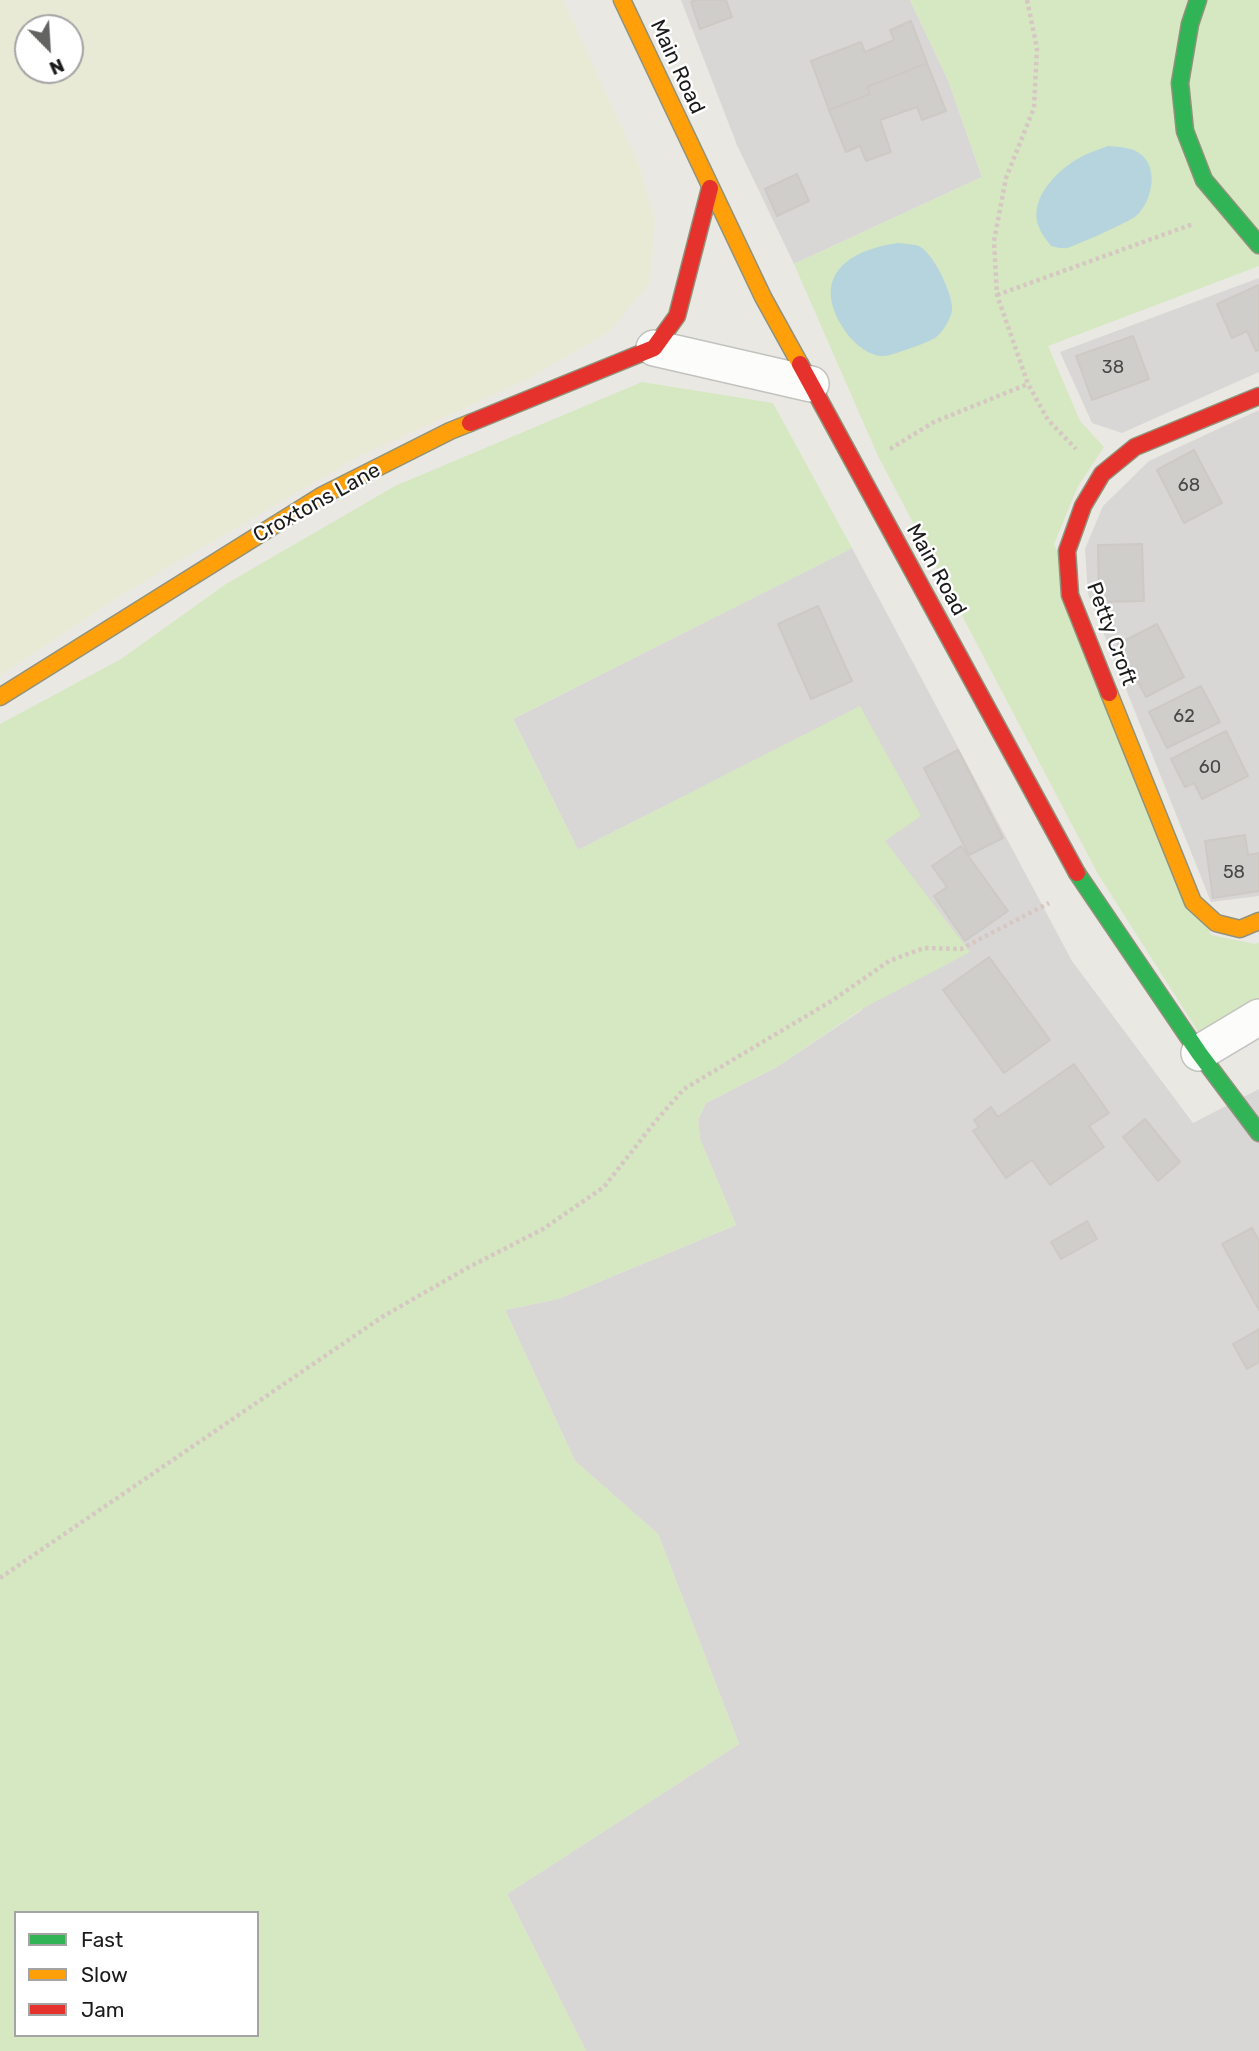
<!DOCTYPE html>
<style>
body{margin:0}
#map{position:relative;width:1259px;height:2051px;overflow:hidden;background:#eae8e3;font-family:Rubik,sans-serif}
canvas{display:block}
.legend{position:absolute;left:14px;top:1911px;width:245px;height:126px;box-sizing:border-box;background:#fff;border:2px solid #a4a4a4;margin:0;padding:9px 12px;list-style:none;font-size:21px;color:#1b1b1b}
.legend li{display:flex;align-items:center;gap:14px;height:35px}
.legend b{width:35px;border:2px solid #a4a4a4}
.north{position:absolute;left:14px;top:14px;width:70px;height:70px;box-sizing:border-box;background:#fff;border:2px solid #a4a4a4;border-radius:50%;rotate:156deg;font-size:19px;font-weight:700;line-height:28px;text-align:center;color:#1b1b1b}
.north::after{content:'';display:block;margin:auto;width:24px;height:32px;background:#636361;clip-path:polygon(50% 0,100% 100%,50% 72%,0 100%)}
</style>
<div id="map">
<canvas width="1259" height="2051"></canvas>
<ul class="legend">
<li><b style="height:9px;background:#30b455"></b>Fast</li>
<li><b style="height:9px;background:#ff9f0a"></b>Slow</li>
<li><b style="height:9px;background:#e5322d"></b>Jam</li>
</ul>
<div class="north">N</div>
</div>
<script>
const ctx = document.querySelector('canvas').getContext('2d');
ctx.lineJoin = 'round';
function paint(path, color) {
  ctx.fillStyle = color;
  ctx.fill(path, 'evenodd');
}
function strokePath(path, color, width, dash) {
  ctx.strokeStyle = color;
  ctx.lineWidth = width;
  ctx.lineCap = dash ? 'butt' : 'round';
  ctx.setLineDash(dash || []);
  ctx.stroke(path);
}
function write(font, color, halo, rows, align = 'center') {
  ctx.font = font + ' Rubik,sans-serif';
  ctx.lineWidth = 5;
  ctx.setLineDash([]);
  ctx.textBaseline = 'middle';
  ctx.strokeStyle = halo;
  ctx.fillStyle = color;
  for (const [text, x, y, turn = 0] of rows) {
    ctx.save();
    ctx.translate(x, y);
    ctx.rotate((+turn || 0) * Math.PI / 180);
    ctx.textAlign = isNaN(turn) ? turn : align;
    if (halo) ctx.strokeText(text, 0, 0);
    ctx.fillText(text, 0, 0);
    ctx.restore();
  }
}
const residential = new Path2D(`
 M681 0H910L948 80 982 177 794 264 737 145Z
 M1259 278V372L1122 433 1092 423 1060 352Z
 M1259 410V896L1211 902 1088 594 1085 549 1103 506 1149 461Z
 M852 548 1072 961 1193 1123 1259 1089V2051H586L507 1894 739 1744 658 1534 575 1461 505 1310 558 1299 736 1225 700 1139 698 1120 706 1103 775 1068 862 1010 884 841 860 707 578 850 513 719Z`);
const farmland = new Path2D(`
 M0 0H563L640 167 655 220 650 283 610 331 528 379 358 457 126 592 0 676ZM28 28H70V70H28Z`);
const grass = new Path2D(`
 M910 0H1259V266L1048 346 1080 421 1104 447 1078 486 1054 544 1211 935 1255 944 1259 942V1003L1199 1033 1098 874 878 456 794 264 982 177 948 80Z
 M642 382 773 403 852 548 513 719 578 850 860 706 921 816 885 841 970 952 862 1009 775 1068 706 1103 698 1120 700 1139 736 1225 558 1299 505 1310 575 1461 658 1534 739 1744 507 1894 586 2051H0V724L121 659 226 584 395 486ZM16 1913H257V2035H16Z`);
const water = new Path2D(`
 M1108 146C1118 147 1131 147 1139 153 1160 167 1152 202 1136 216 1129 222 1077 245 1067 248 1061 249 1056 247 1051 246 1047 240 1041 234 1039 227 1027 197 1062 165 1087 154 1093 151 1101 149 1108 146Z
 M898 243C904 244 913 244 919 246 929 252 937 266 942 276 946 285 953 300 952 311 950 320 942 333 935 338 929 342 891 356 884 356 871 357 856 345 848 335 809 282 841 251 898 243Z`);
const building = new Path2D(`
 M696 0H726L732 17 700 29 691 2Z
 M911 21 927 63 867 87 870 94 829 110 811 61 861 42 865 52 894 40 890 30Z
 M927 63 946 111 922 120 917 107 880 120 891 152 866 161 860 146 846 152 829 110 870 94 867 87Z
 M797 174 809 201 777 216 765 189Z
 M1259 285V350L1256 351 1247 331 1232 338 1217 304Z
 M1133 336 1149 379 1092 400 1076 356Z
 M1194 450 1222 503 1184 523 1157 470Z
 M1142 544 1144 601 1099 602 1098 545Z
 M818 606 852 681 811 699 778 624Z
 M1157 624 1184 677 1146 697 1118 644Z
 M1201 686 1220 722 1167 748 1149 712Z
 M1226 731 1248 776 1202 799 1194 783 1185 787 1171 759Z
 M958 750 1003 838 969 855 924 768Z
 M1245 835 1248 855 1259 853V891L1213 898 1205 841Z
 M961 846 1008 911 965 941 934 896 947 887 932 866Z
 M989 957 1050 1040 1004 1073 943 990Z
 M1074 1064 1109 1113 1089 1126 1104 1147 1050 1185 1032 1160 1006 1178 973 1131 979 1127 974 1120 991 1107 998 1117Z
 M1145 1119 1180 1162 1158 1181 1123 1137Z
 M1087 1221 1097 1239 1061 1259 1051 1242Z
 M1252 1228 1259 1241V1310L1222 1244Z
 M1259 1329V1362L1247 1369 1233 1344Z`);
const path = new Path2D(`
 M1027 0 1037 48 1034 108 1006 178 994 241 997 295 1028 384 1048 420 1076 449
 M997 295 1193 224
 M890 449 934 422 1028 384
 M0 1578 382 1317 469 1267 543 1229 604 1187 654 1123 684 1089 833 1000 889 961 924 948 961 949 1049 903`);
const street = new Path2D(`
 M654 348 811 384
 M1199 1053 1259 1017`);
const fast = new Path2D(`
 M1198 0 1190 24 1180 83 1185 131 1204 180 1259 245
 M1077 873 1199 1053 1259 1133`);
const slow = new Path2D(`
 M622 0 763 297 800 364
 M1109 693 1193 902 1216 923 1240 929 1259 921
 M0 697 321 496 450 431 470 423`);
const jam = new Path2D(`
 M800 364 1077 873
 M470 423 654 348 677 316 710 188
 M1109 693 1070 595 1067 551 1083 506 1102 474 1135 447 1259 396`);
const numberNames = [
 ["38",1113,368],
 ["68",1189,486],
 ["62",1184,717],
 ["60",1210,768],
 ["58",1234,873]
];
const streetNames = [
 ["Main Road",677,67,65],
 ["Croxtons Lane",317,503,-29],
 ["Main Road",936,570,61],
 ["Petty Croft",1111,634,70]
];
paint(residential, '#d9d7d5');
paint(farmland, '#e9ead6');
paint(grass, '#d5e8c1');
paint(water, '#b6d4dd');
paint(building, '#d0ceca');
strokePath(building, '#cdc9c5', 2);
strokePath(street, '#c2c2bf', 38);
strokePath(fast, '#90927c', 19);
strokePath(slow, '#90927c', 19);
strokePath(jam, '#90927c', 19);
strokePath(path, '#d6c7c3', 4.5, [3.5, 3.5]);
strokePath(street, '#fcfcfb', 35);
strokePath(fast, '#30b455', 16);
strokePath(slow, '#ff9f0a', 16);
strokePath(jam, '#e5322d', 16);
write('18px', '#484847', null, numberNames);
write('21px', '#1b1b1b', '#fff', streetNames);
</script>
